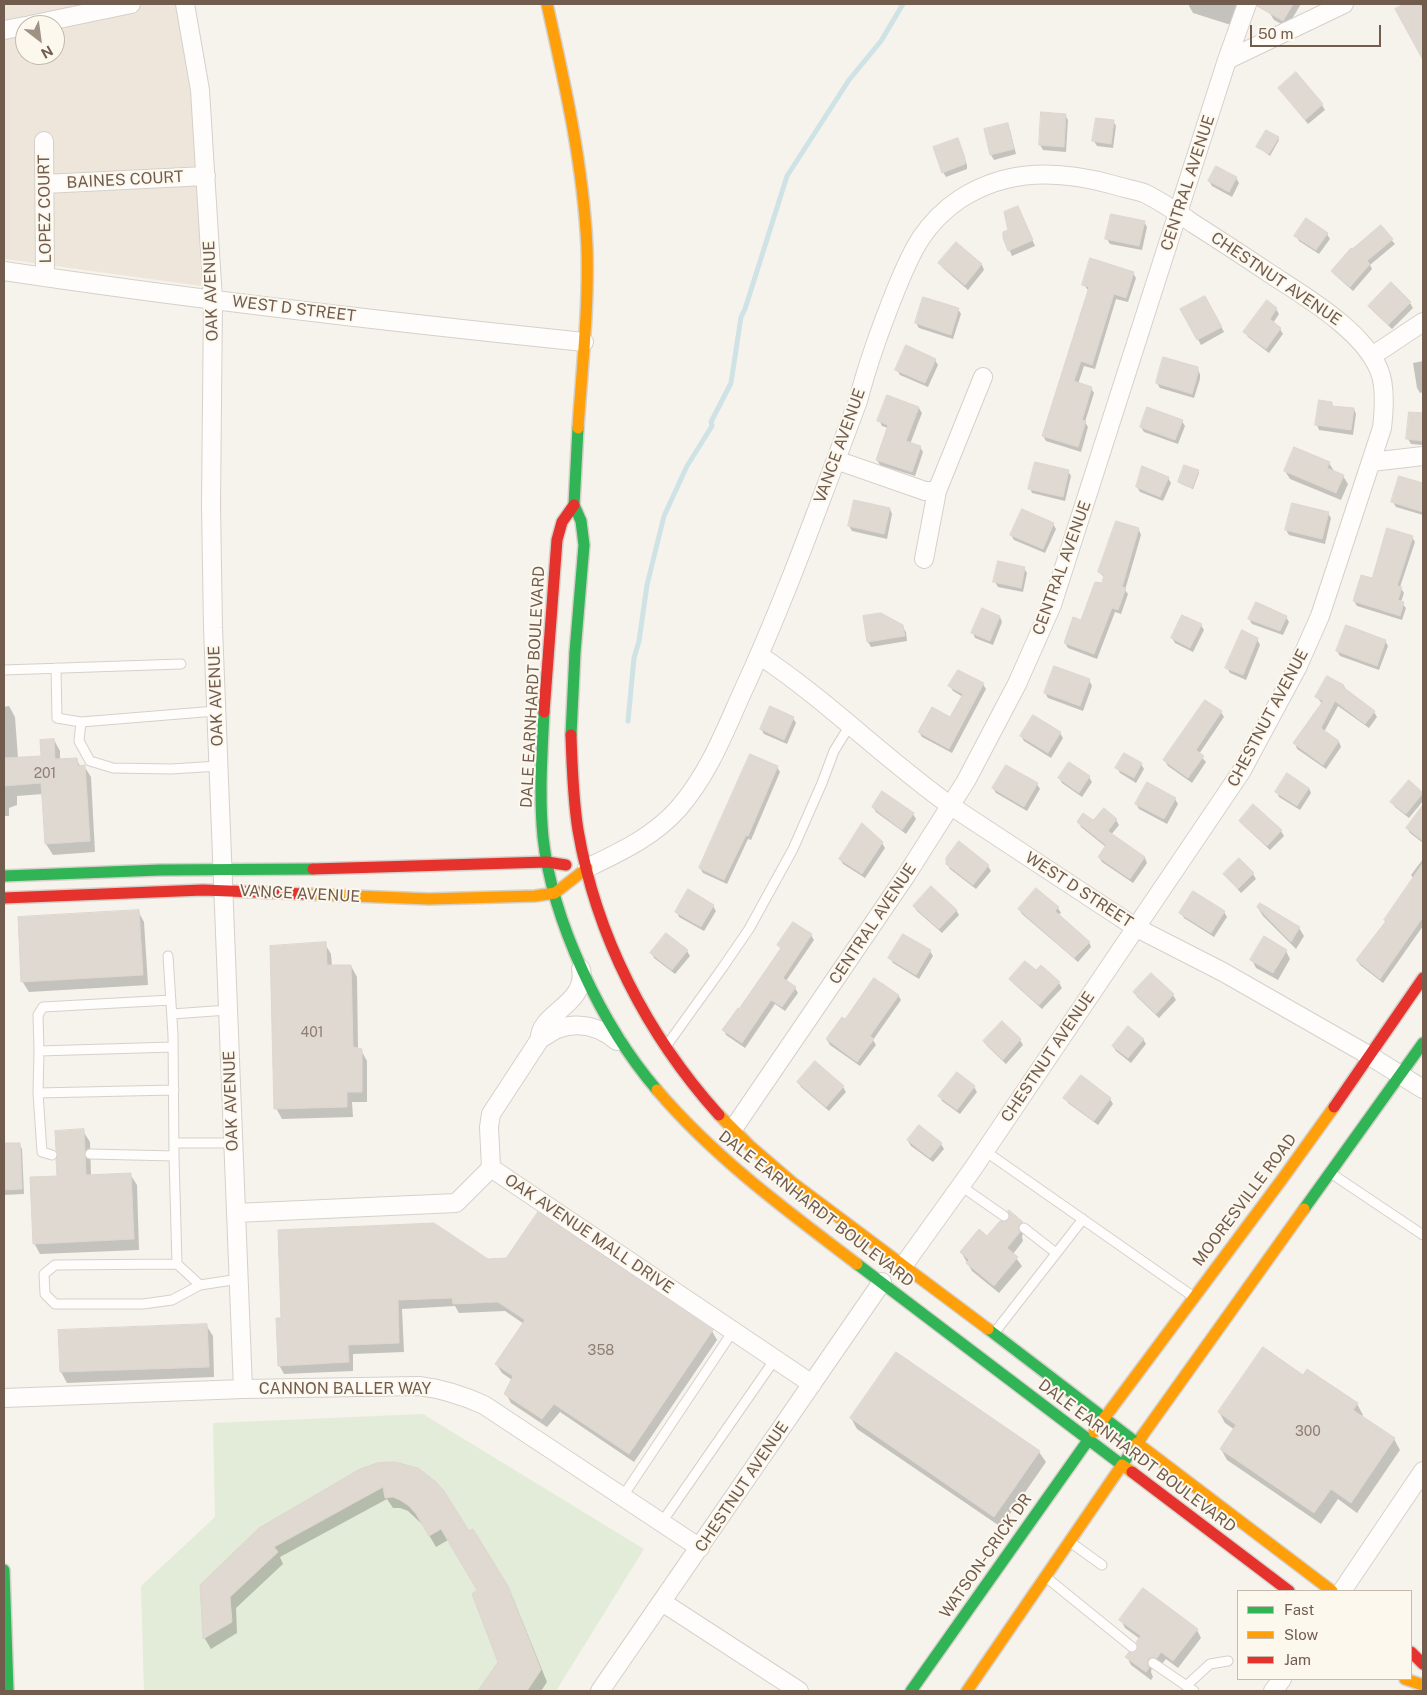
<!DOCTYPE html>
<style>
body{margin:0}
#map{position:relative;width:1427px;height:1695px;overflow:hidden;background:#f6f3ec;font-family:"Public Sans",sans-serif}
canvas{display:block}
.frame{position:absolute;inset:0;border:5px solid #715c4e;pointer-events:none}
.legend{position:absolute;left:1237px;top:1590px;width:175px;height:90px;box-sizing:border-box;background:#fdf8ee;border:1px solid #c5baae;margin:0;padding:6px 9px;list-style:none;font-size:15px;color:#715c4e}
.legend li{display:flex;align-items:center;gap:10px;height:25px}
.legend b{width:25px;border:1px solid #c5baae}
.north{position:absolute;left:15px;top:15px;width:50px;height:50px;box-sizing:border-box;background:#fdf8ee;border:1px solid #c5baae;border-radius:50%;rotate:150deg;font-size:14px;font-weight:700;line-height:20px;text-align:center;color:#715c4e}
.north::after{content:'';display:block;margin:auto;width:18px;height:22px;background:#a09185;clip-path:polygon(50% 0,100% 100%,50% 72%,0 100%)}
.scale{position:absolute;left:1250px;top:25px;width:131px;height:22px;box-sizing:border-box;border:2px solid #715c4e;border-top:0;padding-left:6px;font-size:15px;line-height:18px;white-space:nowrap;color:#715c4e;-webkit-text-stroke:4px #fdf8ee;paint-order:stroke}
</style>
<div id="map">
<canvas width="1427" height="1695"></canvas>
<div class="frame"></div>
<ul class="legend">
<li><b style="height:6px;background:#30b455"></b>Fast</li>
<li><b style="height:6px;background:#ff9f0a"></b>Slow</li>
<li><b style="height:6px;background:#e5322d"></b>Jam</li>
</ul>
<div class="north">N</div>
<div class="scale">50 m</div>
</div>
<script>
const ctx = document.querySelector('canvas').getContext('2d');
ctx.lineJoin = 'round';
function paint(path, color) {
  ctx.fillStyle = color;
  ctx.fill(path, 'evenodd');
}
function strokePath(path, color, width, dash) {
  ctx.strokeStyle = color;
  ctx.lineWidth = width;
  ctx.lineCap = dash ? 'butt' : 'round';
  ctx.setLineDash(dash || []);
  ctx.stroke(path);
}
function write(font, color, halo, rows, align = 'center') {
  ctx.font = font + ' "Public Sans",sans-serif';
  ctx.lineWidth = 4;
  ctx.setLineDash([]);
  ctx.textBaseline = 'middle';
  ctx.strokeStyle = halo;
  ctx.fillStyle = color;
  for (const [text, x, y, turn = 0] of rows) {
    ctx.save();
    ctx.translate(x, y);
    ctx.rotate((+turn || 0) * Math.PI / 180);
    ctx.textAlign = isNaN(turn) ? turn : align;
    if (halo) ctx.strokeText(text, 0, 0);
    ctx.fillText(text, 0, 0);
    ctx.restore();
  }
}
const residential = new Path2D(`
 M4 4H175L190 68 198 158 201 286 4 259ZM25 25H55V55H25Z`);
const green = new Path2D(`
 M423 1414 644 1549 556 1691H144L141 1586 215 1517 213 1423Z`);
const shadow = new Path2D(`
 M1190 4H1237L1231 25 1193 13 1189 6Z
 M1274 4H1301L1287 27 1274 20 1269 12Z
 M1407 4H1423L1422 55 1397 9Z
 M1279 88 1322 105 1325 110 1308 124Z
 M1065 115 1068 120 1066 152 1043 150 1040 145Z
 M1113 121 1116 126 1113 148 1097 146 1094 141Z
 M1008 125 1010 130 1016 154 994 160 991 155Z
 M1278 138 1279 140 1270 156 1258 147Z
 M960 145 967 165V169L946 177 943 172Z
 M1236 178 1239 183 1232 197 1212 186 1209 181Z
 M1020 212 1035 246 1012 256 1004 238 1010 231Z
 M1144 222 1147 227 1142 250 1110 244 1107 239Z
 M1380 226 1395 244 1370 265 1372 269 1353 291 1335 275 1333 271Z
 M1327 234 1330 239 1319 254 1299 241 1296 236Z
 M956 244 982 265 984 270 968 290 943 268 940 263Z
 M1133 273 1136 278 1128 302 1116 299 1095 369 1084 366 1078 384 1091 388 1094 393 1085 422 1088 427 1081 452 1046 441 1043 436 1089 290 1087 289 1084 284Z
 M1205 297 1224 332 1201 345 1182 310Z
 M1267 302 1276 309 1279 314 1273 323 1280 329 1283 334 1269 353 1248 337 1245 332Z
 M1410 303 1413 308 1392 329 1373 311 1370 306Z
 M958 309 961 314 953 339 919 328 916 323Z
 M935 360 938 365 928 387 900 375 897 370Z
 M1423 361V392L1420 393 1417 388 1413 363Z
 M1197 368 1200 374V379L1194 398 1160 388 1157 383Z
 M888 396 919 408 922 413 910 444 920 447 923 452 915 476 880 465 877 460 888 428 882 426 879 420Z
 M1331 403 1334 407 1354 409 1356 414 1353 435 1319 430 1317 425Z
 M1410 413 1423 414V445L1411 444 1408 439Z
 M1182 421 1185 426 1178 444 1144 432 1141 427Z
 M1329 463 1334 471 1343 476 1348 484 1341 500 1290 479 1285 471Z
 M1068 471 1071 476 1065 501 1032 493 1030 488Z
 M1198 471 1199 473 1193 489 1181 484 1179 482Z
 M1400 477 1423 484V515L1396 507 1393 502Z
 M1168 478 1171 483 1163 501 1140 492 1137 487Z
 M890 509 892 514 887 539 852 531 849 526Z
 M1328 513 1331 518 1325 544 1289 535 1286 530Z
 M1053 524 1056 529 1045 553 1014 540 1011 535Z
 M1139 530 1141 535 1125 590 1128 594 1121 614 1115 612 1097 659 1068 648 1065 643 1082 622 1103 585 1105 578 1099 572Z
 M1412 537 1415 542 1400 587 1404 593 1401 602 1406 608 1402 620 1357 606 1354 601Z
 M1024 568 1027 573 1023 592 998 587 995 582Z
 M982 610 1000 617 1002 622 993 645 975 638 973 633Z
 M864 617 902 626 906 632 907 641 871 647 868 642Z
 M1286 617 1289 622 1283 635 1252 624 1249 619Z
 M1201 625 1204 630 1193 652 1175 643 1172 638Z
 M1257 639 1260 645 1246 680 1230 673 1227 668Z
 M1385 641 1388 646 1379 670 1340 656 1337 651Z
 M1089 680 1092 686 1083 711 1048 698 1045 693Z
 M983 684 986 689 952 753 922 737 919 732 950 719 963 697 953 691 950 686Z
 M1344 686 1347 692 1374 712 1377 717 1369 728 1338 706 1324 732 1339 742 1341 747 1326 769 1297 749 1295 743 1322 704 1317 697Z
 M9 706 15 717 18 758 43 757 54 740 60 751V760L76 759 81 767 84 766 91 777 95 852 53 855 46 844 43 794 17 796V805L9 808V816H4V707Z
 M1221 712 1224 717 1199 754 1206 762 1192 783 1168 766 1165 761Z
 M793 718 796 723 787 744 764 734 761 729Z
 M1060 733 1063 738 1051 758 1024 741 1021 736Z
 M1070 764 1089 777 1092 782 1082 797 1062 783 1059 778Z
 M1141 764 1144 769 1136 783 1120 773 1117 768Z
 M777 767 780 772 751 840 748 839 727 884 703 873 700 868Z
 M1037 784 1040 789 1027 811 996 793 993 788Z
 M1309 788 1311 793 1300 810 1279 797 1277 792Z
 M1423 793V801L1409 818 1395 807 1392 802Z
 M1175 799 1178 804 1167 824 1139 809 1136 804Z
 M873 807 913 814 916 819 906 834 876 812Z
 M1104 810 1116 820 1119 825 1111 835 1145 858 1147 863 1133 883 1102 862 1099 857 1106 847 1081 827 1079 822H1093Z
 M1418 814 1423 817V843L1410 833 1407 828Z
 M1241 821 1281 831 1284 836 1270 850 1244 826Z
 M882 843 885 848 865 878 843 864 840 859Z
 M1423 859V926L1383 983 1360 965 1357 960 1387 922 1414 879 1411 875Z
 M947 863 988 866 991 871 976 889 950 869Z
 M1253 874 1256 879 1241 893 1225 875Z
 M1260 905 1299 928 1304 936 1296 949 1263 916 1258 908Z
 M713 906 716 911 704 931 679 917 677 912Z
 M914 906 956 910 959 915 942 933 917 911Z
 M1058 908 1061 913 1058 915 1089 942 1091 947 1078 962 1022 914 1019 909Z
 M138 911 144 922 148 985 29 992 22 981Z
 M1224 912 1227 917 1214 937 1184 918 1181 913Z
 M811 935 814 940 786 981 795 988 798 993 785 1011 775 1004 745 1048 726 1035 724 1030 740 1010 781 950 779 945Z
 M325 944 331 954 332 966H351L357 977 358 1049 361 1050 367 1061V1102H352L353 1117 282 1119 276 1108Z
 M687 951 690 956 675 974 654 958 652 953Z
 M930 951 933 956 919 979 893 963 890 958Z
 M1286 951 1290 959 1278 980 1256 968 1252 960Z
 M1036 972 1059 983 1062 988 1042 1009 1014 984 1011 979Z
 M1151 974 1173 995 1176 1000 1159 1018 1137 997 1134 992Z
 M898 995 901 1000 873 1040 876 1045 860 1066 830 1045 827 1040 846 1021Z
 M1002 1023 1020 1040 1023 1045 1006 1064 987 1046 984 1042Z
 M1143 1039 1146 1044 1131 1063 1116 1051 1113 1046Z
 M1081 1077 1110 1099 1113 1104 1098 1125 1068 1103 1065 1098Z
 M798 1082 843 1087 846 1092 829 1111 801 1087Z
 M974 1087 977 1092 960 1114 942 1101 940 1096Z
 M83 1131 90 1142 91 1176 130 1174 137 1185 139 1250 40 1254 34 1243 58 1177Z
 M908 1141 941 1144 944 1149 933 1162 911 1146Z
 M19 1144 22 1149 24 1194 4 1195V1145Z
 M1010 1212 1022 1223 1027 1230 1023 1233 1022 1237 1023 1241 1013 1254 1022 1266 999 1293 972 1271 961 1252 987 1238 1010 1221 1012 1216Z
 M488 1261 712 1331 717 1340 634 1462 560 1412 547 1427 511 1403 506 1394 512 1380 502 1373 496 1364 524 1324 505 1311 459 1313 455 1306 402 1309 404 1352 353 1354V1371L284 1374 279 1365 283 1319Z
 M206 1325 213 1336 214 1377 67 1383 61 1372 60 1331Z
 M1304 1376 1357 1404 1363 1415 1361 1417 1394 1439 1400 1450 1357 1513 1338 1499 1321 1524 1227 1460 1221 1449 1235 1430 1225 1423 1219 1412Z
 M851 1418 1039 1452 1046 1462 1001 1527 857 1429Z
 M360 1471 468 1533 513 1598 547 1682 541 1691H488L484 1685 499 1662 479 1591 448 1540 436 1547 423 1525 408 1511 400 1508H393L387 1499 280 1557 283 1564 236 1608 237 1633 211 1649 205 1639 201 1585Z
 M1121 1620 1197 1630 1201 1638 1178 1668 1166 1659 1161 1665 1152 1667 1151 1672 1153 1677 1151 1680 1131 1665 1127 1657 1138 1651 1140 1639 1125 1628Z`);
const stream = new Path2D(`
 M628 721 634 658 639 641 647 585 664 516 687 466 712 426 711 422 731 383 741 317 745 309 787 176 849 80 881 41 903 4`);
const building = new Path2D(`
 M1257 4H1293L1283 21 1257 6Z
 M1404 4H1420L1423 10V60L1395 9Z
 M1296 72 1323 104 1305 120 1278 88Z
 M1041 112 1066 114 1064 147 1039 145Z
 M1096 118 1114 120 1111 144 1092 141Z
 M1008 123 1014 149 990 155 984 129Z
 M1266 130 1279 137 1269 154 1256 147Z
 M958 138 965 158V164L942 173 933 147Z
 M1216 166 1237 177 1229 192 1208 181Z
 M1018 206 1033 240 1008 251 1003 238V232L1008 230 1004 212Z
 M1111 214 1145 221 1139 246 1105 239Z
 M1306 218 1328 233 1316 250 1294 236Z
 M1381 225 1393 239 1367 261 1370 264 1350 287 1331 271 1351 248 1352 249Z
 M956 242 982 264 965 285 938 263Z
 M1090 258 1134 272 1126 298 1114 294 1092 365 1081 361 1074 381 1092 387 1082 420 1086 421 1078 447 1042 436 1089 287 1082 285Z
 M1391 282 1411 302 1388 325 1368 306Z
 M1205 296 1222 327 1197 340 1180 309Z
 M923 297 959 308 951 335 915 323Z
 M1267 300 1277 308 1270 319 1281 328 1266 349 1243 332Z
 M906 345 936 359 925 383 895 370Z
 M1163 357 1198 367V373L1192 394 1156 383Z
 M887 395 919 407 906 441 921 446 912 472 876 460 888 425 877 421Z
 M1319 400 1332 402V406L1354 408 1351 430 1315 425Z
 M1147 407 1183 420 1175 440 1140 427Z
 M1409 412 1423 413V441L1406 439Z
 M1294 447 1330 462 1327 468 1344 475 1336 493 1284 471Z
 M1035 462 1069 470 1063 497 1028 489Z
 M1184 465 1199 470 1192 488 1178 482Z
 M1142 466 1169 477 1160 497 1136 487Z
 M1399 476 1423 483V512L1391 502Z
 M854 500 890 508 884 534 848 526Z
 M1292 503 1329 512 1322 539 1285 530Z
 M1022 509 1054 523 1043 549 1010 535Z
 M1116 521 1139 528 1122 587 1126 588 1118 610 1112 608 1094 654 1064 643 1073 617 1081 620 1095 582 1102 583 1104 575 1098 572Z
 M1387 528 1413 536 1397 586 1402 587 1398 600 1404 602 1400 616 1353 601 1361 575 1372 578Z
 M998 561 1025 567 1021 588 993 582Z
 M1256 602 1287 616 1280 631 1248 619Z
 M982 608 1000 616 990 641 971 633Z
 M881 613 903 625 905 636 867 642 863 616Z
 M1182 615 1202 624 1190 648 1171 638Z
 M1346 625 1386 640 1377 666 1336 651Z
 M1242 630 1258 638 1243 675 1225 668Z
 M1054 666 1090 679 1080 706 1044 693Z
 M958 670 984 683 949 749 918 732 932 707 950 717 963 694 948 686Z
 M1327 676 1344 685 1343 687 1375 711 1365 724 1335 701 1321 728 1339 741 1323 765 1293 743 1323 701 1315 697Z
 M1205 700 1222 711 1196 750 1204 756 1188 778 1163 760Z
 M770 706 794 717 784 740 760 729Z
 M1033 715 1061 732 1048 753 1020 736Z
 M54 739 55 759 77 758 78 766 85 765 90 841 45 844 41 783 4 786V758L41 756 40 740Z
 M1124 753 1142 763 1134 778 1115 768Z
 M750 754 778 766 748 836 746 835 724 880 699 868Z
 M1069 762 1090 776 1079 793 1058 778Z
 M1006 765 1038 783 1024 807 992 788Z
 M1287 773 1309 788 1297 806 1275 792Z
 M1409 780 1423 793 1406 814 1390 802Z
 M1147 782 1176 798 1164 819 1135 804Z
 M882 791 914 813 902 830 872 807Z
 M1253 804 1282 830 1267 846 1239 821Z
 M1423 805V841L1406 828Z
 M1104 808 1117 819 1108 831 1145 857 1130 879 1098 857 1106 845 1077 822 1083 813 1093 820Z
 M862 823 883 842 862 874 839 859Z
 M959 841 989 865 973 885 946 864V858Z
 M1239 858 1254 873 1238 889 1223 874Z
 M1423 863V917L1380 979 1356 960 1386 921 1384 920Z
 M931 886 957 910 939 929 913 906Z
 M1036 888 1059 907 1055 911 1090 942 1074 958 1018 909Z
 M688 889 714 905 701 927 675 912Z
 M1193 891 1225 911 1211 933 1179 913Z
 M1260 903 1300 927 1291 942 1257 907Z
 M139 910 143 975 21 982 18 917Z
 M793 922 812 934 783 978 796 987 782 1007 771 1000 742 1043 722 1030 738 1008 739 1009 781 948 777 945Z
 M666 933 688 950 672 970 650 953Z
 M903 934 931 950 916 975 888 958Z
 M1264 936 1287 950 1273 973 1250 960Z
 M326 942 327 965H351L353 1047 362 1049V1092H347V1107L274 1109 270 946Z
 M1025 961 1036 970 1041 965 1060 982 1039 1005 1009 979Z
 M1151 973 1174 994 1156 1014 1133 992Z
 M874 978 899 995 870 1036 874 1039 857 1062 826 1039 842 1017 845 1019Z
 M1002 1021 1021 1039 1003 1060 983 1041Z
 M1128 1026 1144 1039 1128 1058 1112 1046Z
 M815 1061 844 1086 826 1107 797 1082Z
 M957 1072 975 1086 957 1110 938 1096Z
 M1081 1075 1111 1098 1094 1121 1063 1098Z
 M919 1125 942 1143 930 1158 907 1140Z
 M84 1129 86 1175 131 1173 134 1239 33 1244 30 1177 57 1176 56 1159 58 1154 56 1150 55 1131Z
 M4 1143H20L22 1189 4 1190Z
 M1009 1210 1023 1222 1019 1225 1018 1228 1020 1232 1007 1248 1018 1257 994 1286 966 1263 969 1260 960 1252 979 1229 987 1236 1000 1221H1007L1010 1217 1008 1211Z
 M538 1212 713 1330 629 1454 554 1404 542 1419 504 1394 513 1376 495 1364 525 1320 498 1302 453 1304 452 1298 398 1300 399 1343 348 1345 349 1362 278 1366 276 1318H281L278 1230 434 1223 488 1259 506 1258Z
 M207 1324 209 1367 60 1372 58 1330Z
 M1263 1347 1303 1375 1307 1369 1358 1403 1353 1410 1395 1438 1351 1503 1331 1489 1314 1513 1220 1449 1236 1425 1218 1412Z
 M896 1352 1040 1451 994 1517 850 1418Z
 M395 1462 418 1468 435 1481 444 1491 469 1531 473 1529 508 1586 541 1670 527 1691H478L498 1662 472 1594 477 1590 441 1529 429 1536 416 1514 409 1506 400 1500 393 1497 385 1498 383 1487 274 1547 278 1552 230 1597 232 1622 203 1639 200 1585 259 1528 360 1469 377 1463Z
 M1143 1588 1198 1629 1173 1661 1161 1652 1157 1658 1153 1657 1148 1659 1147 1663 1149 1668 1146 1672 1125 1657 1129 1652 1134 1653 1137 1651 1138 1645 1136 1642 1141 1636 1119 1620Z`);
const lane = new Path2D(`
 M56 668 57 718 81 722
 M4 670 181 664
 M216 711 81 722 79 741 90 761 113 768 171 769 219 766
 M168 956 173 1035 174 1156
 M171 1000 43 1007 38 1015 39 1051 173 1047
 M172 1014 228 1010
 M667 1045 723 967 749 929 793 849 822 783 834 751 850 725
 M39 1051 38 1093 174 1090
 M38 1093 42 1152 52 1155
 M174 1143H233
 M985 1151 1191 1295
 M90 1154 174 1156 177 1264
 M1332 1174 1423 1235
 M961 1186 1004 1216
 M1024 1228 1056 1253
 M200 1285 177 1264 55 1265 44 1274 45 1294 55 1304H143L172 1300 200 1285 239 1279
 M995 1332 1083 1219
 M623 1496 733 1331
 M662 1522 775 1359
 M1070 1542 1102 1565
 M1047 1578 1132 1647
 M1153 1663 1194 1691
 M1186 1686 1210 1664 1228 1661`);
const street = new Path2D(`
 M185 4 200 90 213 300 211 505 213 628 243 1389
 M30 25 131 4
 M4 30 25 26
 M1227 60 1344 4
 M44 141 45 277
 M44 184 206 176
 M4 271C197 300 390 322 584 342
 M1372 356 1423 322
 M836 460 925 491H937L983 377
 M1371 462 1423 456
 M924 559 937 491
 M759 655C827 700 885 759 951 806L1135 927 1223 972 1370 1056 1423 1089
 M587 868C620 852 653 837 678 809 708 775 724 733 742 693 786 598 821 499 858 401 868 362 882 324 897 287 904 270 911 253 921 238 931 223 945 209 960 199 1008 168 1061 170 1114 185 1124 188 1135 190 1144 193 1161 201 1178 213 1194 224 1219 240 1244 256 1269 273 1304 296 1363 330 1379 370 1386 386 1384 411 1382 428L1320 616 1297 668 1241 772 972 1170 903 1266
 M540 1039C546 1036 551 1032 557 1029 579 1021 600 1027 617 1041
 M733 1129 907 874 966 781 1017 684 1052 605 1227 60 1247 4
 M491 1168 489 1127 491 1114 540 1039C538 1014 588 1004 581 969
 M236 1213 456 1203 491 1168 812 1384
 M4 1398 243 1389 419 1386C443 1389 462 1395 484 1405L700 1548
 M1342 1591 1423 1471
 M662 1602 799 1691
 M600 1691 882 1282
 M1273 1691 1282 1679`);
const fast = new Path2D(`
 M544 712C542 754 539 796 543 837 552 921 602 1026 657 1090
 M571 735 575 652 584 545 581 521 574 505 578 428
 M4 876 160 870 313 869
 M1304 1209 1423 1043
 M857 1264 1122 1465 1142 1436
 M988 1329 1137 1443
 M4 1570 8 1691
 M911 1691 1089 1439`);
const slow = new Path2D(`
 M547 4C565 84 583 164 587 247 589 307 582 368 578 428
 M305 894 429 899 535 896 555 893 587 868
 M657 1090C715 1158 786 1210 857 1264
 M719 1115 750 1146 793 1183 988 1329
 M1094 1432 1283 1178 1334 1107
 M1142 1436 1304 1209
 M1137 1443 1332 1591
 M1405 1679 1423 1685
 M967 1691 1122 1465 1132 1472`);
const jam = new Path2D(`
 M544 712 557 540 562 522 574 505
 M571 735C572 767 573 799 578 830 596 936 647 1035 719 1115
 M313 869 547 862 566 865
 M4 898 203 890 305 894
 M1334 1107 1423 978
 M1132 1472 1289 1591
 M1411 1652 1423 1664`);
const numberNames = [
 ["201",45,774],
 ["401",312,1033],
 ["358",601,1351],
 ["300",1308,1432]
];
const streetNames = [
 ["BAINES COURT",125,180,-3],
 ["CENTRAL AVENUE",1188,183,-72],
 ["LOPEZ COURT",45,209,-91],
 ["CHESTNUT AVENUE",1276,279,34],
 ["OAK AVENUE",211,291,-92],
 ["WEST D STREET",294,309,7],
 ["VANCE AVENUE",840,446,-70],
 ["CENTRAL AVENUE",1062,568,-70],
 ["DALE EARNHARDT BOULEVARD",533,687,-87],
 ["OAK AVENUE",216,696,-92],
 ["CHESTNUT AVENUE",1268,718,-62],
 ["WEST D STREET",1079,890,33],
 ["VANCE AVENUE",300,894,3],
 ["CENTRAL AVENUE",873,924,-56],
 ["CHESTNUT AVENUE",1048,1057,-56],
 ["OAK AVENUE",231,1101,-92],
 ["MOORESVILLE ROAD",1245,1200,-53],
 ["DALE EARNHARDT BOULEVARD",816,1209,38],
 ["OAK AVENUE MALL DRIVE",589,1234,34],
 ["CANNON BALLER WAY",345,1389],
 ["DALE EARNHARDT BOULEVARD",1137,1456,37],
 ["CHESTNUT AVENUE",742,1487,-56],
 ["WATSON-CRICK DR",986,1556,-55]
];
paint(residential, '#eee6da');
paint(green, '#e3ecd8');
paint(shadow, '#0003');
strokePath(stream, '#cfe2e5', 5);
paint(building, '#dfd9d2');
strokePath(building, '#ded6cf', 1);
strokePath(lane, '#d5d0ca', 11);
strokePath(street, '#d5d0ca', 20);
strokePath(fast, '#d6d0ca', 14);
strokePath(slow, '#d6d0ca', 14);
strokePath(jam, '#d6d0ca', 14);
strokePath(lane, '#fefdfc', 9);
strokePath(street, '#fefdfc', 18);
strokePath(fast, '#30b455', 11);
strokePath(slow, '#ff9f0a', 11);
strokePath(jam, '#e5322d', 11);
write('14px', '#8f7e72', null, numberNames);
write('16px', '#715c4e', '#fdf8ee', streetNames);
</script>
